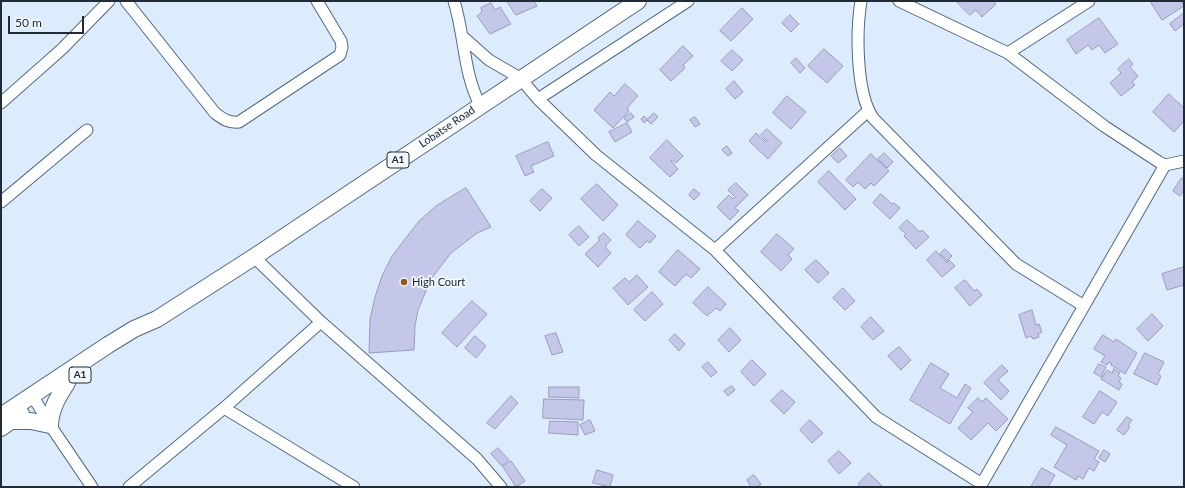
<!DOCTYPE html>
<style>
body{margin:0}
#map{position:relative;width:1185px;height:488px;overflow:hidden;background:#dcecfd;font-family:Lato,sans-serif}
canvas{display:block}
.frame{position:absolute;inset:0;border:2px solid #202b35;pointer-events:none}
.scale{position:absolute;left:8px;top:16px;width:76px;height:18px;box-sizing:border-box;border:2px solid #202b35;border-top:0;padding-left:5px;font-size:12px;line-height:14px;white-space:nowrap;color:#202b35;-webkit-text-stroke:3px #f3f8fe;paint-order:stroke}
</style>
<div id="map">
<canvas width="1185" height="488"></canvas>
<div class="frame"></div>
<div class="scale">50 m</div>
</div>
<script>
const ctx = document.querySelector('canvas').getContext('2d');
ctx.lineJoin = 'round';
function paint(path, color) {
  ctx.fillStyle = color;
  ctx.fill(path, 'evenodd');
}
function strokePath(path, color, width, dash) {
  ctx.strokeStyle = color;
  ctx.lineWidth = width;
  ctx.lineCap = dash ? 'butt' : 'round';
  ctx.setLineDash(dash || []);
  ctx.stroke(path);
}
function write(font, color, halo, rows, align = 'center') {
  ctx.font = font + ' Lato,sans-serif';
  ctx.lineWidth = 3.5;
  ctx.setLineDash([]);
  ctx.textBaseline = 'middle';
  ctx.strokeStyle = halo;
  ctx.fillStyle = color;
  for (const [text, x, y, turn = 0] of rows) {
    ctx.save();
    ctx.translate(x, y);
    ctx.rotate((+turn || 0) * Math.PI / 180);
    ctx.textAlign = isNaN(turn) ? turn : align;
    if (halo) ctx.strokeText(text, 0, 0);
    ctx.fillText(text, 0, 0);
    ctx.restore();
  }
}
const building = new Path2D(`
 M507 1H534L537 6 516 15Z
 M956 1H993L996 4 982 17 976 10 970 15Z
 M1154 1H1181L1184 6 1162 20 1151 3Z
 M491 3 495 10 500 7 511 24 490 34 477 16 482 12 481 8Z
 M742 8 753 19 731 41 720 31Z
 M1184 13V24L1175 31 1170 24Z
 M790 15 799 24 791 32 782 23Z
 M1099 18 1118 44 1105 53 1099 45 1092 50 1088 45 1076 54 1067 40Z
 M683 46 693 56 683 65 685 68 671 81 660 70Z
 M824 49 843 66 827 83 808 66Z
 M732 50 743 60 732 71 721 61Z
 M796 58 805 68 800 73 791 63Z
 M1129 59 1133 64 1130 67 1138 76 1132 82 1135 85 1121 96 1110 83 1121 73 1118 69Z
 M734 81 743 92 735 99 726 89Z
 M625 84 638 96 627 108 629 111 613 128 594 110 610 92 614 96Z
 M1169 94 1184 108V121L1174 132 1153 112Z
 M787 96 806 112 791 129 773 113Z
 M631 113 634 117 627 122 624 118Z
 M654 113 658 117 651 124 647 120 644 123 641 119 644 116 647 119Z
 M695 117 700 124 695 127 690 120Z
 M627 123 632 132 615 142 609 132Z
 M767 129 782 143 768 159 749 141 756 133 766 142 767 141 761 135Z
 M667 140 683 156 676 163 672 160 671 161 678 169 670 177 650 158Z
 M548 142 554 156 531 166 534 172 525 176 516 156Z
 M727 146 732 153 728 156 722 150Z
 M840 148 847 156 838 163 831 156Z
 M884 153 893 162 887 168 878 159Z
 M871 154 889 171 874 186 871 183 865 189 858 182 853 187 846 180Z
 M829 171 856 199 845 210 818 182Z
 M1182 178 1184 180V190L1180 196 1173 191Z
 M736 183 748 195 735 208 739 211 730 220 717 207 729 195 733 199 735 197 728 190Z
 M597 184 618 205 603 221 581 199Z
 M466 188 491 227 477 233 451 253 431 279 418 310 415 326 414 350 369 353 370 319 375 297 382 276 392 256 419 221 436 206Z
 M542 189 552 198 540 211 530 201Z
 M694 189 700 194 694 200 689 195Z
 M881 194 892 204 894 203 900 208 890 219 873 203Z
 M907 220 920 232 922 230 929 237 916 249 904 236 906 234 899 228Z
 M638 221 656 236 650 243 647 241 640 248 626 235Z
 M579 226 589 237 579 246 569 235Z
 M604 233 611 240 606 245V248L611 253 598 267 585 254 600 240 598 238Z
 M777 234 794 249 788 255 792 259 781 271 761 252Z
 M945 249 952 256 947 261 940 254Z
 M678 250 700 269 691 278 686 274 675 286 659 272Z
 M936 251 947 263 949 260 955 266 942 277 927 260Z
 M816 260 829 273 818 283 805 270Z
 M1184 267V285L1167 290 1162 274Z
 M637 275 648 287 628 305 613 288 625 278 629 282Z
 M965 280 974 291 977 289 982 295 970 306 955 288Z
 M708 287 726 304 720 311 716 308 707 316 693 303Z
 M843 288 855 301 845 310 833 298Z
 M652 292 663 304 645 321 634 310Z
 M472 301 487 314 457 347 442 333Z
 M1032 310 1036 325 1039 324 1042 332 1038 334 1039 337 1033 339 1031 336 1026 338 1019 315Z
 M1152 314 1163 326 1148 341 1137 329Z
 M871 317 884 331 873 340 861 327Z
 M730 328 741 340 729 352 718 340Z
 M556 333 563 352 552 355 545 336Z
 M675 334 685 344 679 351 669 340Z
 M1103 335 1114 342 1116 339 1137 353 1125 374 1111 365 1112 364 1109 362 1107 365 1101 362 1105 356 1094 349Z
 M475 336 486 346 476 358 465 348Z
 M899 347 911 360 901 370 888 356Z
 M1145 353 1164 362 1158 374 1161 376 1157 385 1134 374Z
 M752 360 766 374 754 386 741 372Z
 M708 362 717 372 711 377 702 367Z
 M931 363 949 374 940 388 957 398 965 384 971 388 950 424 910 400Z
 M1099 364 1106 367 1101 377 1094 373Z
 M1002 365 1008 371 998 380 1009 391 1001 400 984 383Z
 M1114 369 1120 373 1118 376 1121 378 1119 382 1122 384 1119 390 1101 379 1107 370 1112 373Z
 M732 386 735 390 728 396 724 391Z
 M549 387H579V398L549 397Z
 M782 390 795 402 784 414 771 401Z
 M1100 391 1117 402 1108 416 1102 412 1094 424 1083 417Z
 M511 396 518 403 495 429 487 423Z
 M978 398 982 402 986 398 1008 419 996 431 988 423 971 440 958 428 973 412 968 408Z
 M544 399 584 400 583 420 543 418Z
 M1127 417 1132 420 1128 425 1130 427 1124 435 1117 430Z
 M590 420 595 431 585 435 580 425Z
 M810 420 823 433 812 443 800 430Z
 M550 421 578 422V435L549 433Z
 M1056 427 1099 451 1094 459 1099 462 1094 471 1089 468 1083 479 1078 476 1076 480 1054 467 1067 445 1051 435Z
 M498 448 509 460 502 466 491 454Z
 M1104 450 1110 454 1105 462 1099 458Z
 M839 451 851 463 839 474 828 461Z
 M511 461 525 481 516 487 503 467Z
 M1042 468 1055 475 1048 487H1031Z
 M597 470 613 475 610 487 593 483Z
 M869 473 882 486 881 487H861L858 484Z
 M754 475 761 484 757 487H751L747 480Z`);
const minor = new Path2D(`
 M126 1 215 113C223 119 228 123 239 122L340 55 342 47 341 41 317 1
 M454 1C465 36 463 72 480 105
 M861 1C856 32 856 93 873 118L1016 264 1084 306
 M899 1 1008 53 1104 126 1159 162 1165 165 1184 161
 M462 36 489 60 520 78 538 99 596 155 715 250 876 417 982 484
 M1008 53 1089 1
 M538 99 688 1
 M1 103 62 49 109 1
 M1 202 87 130
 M715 250 868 111
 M254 257 321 322 477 459 501 487
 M32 395 50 425 92 487
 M224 408 354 487
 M129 487 224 408 321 322
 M980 487 1165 165`);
const highway = new Path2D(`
 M1 416 108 345 134 329 157 319 254 257 638 1
 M12 421H31L50 425C51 408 58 397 67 383
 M1 428 21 414`);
const markers = [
 [404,282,4,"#97581e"]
];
const shields = [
 [398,160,22],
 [80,375,22]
];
const shieldNames = [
 ["A1",398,160],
 ["A1",80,375]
];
const streetNames = [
 ["Lobatse Road",447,127,-34]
];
const poiNames = [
 ["High Court",412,282]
];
paint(building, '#c4c7e8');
strokePath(building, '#9a9bbc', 1);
strokePath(minor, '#526a81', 13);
strokePath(highway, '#526a81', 18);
strokePath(minor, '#fff', 11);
strokePath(highway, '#fff', 16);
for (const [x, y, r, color] of markers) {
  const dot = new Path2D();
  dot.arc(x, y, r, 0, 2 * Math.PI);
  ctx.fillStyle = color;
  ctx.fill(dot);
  strokePath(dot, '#f3f8fe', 1.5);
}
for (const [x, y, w] of shields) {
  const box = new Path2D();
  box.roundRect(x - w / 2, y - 8, w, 16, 3);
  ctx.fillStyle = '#f3f8fe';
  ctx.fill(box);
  strokePath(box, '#202b35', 1);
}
write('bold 10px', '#202b35', null, shieldNames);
write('11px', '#202b35', '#f3f8fe', streetNames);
write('11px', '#202b35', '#f3f8fe', poiNames, 'left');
</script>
